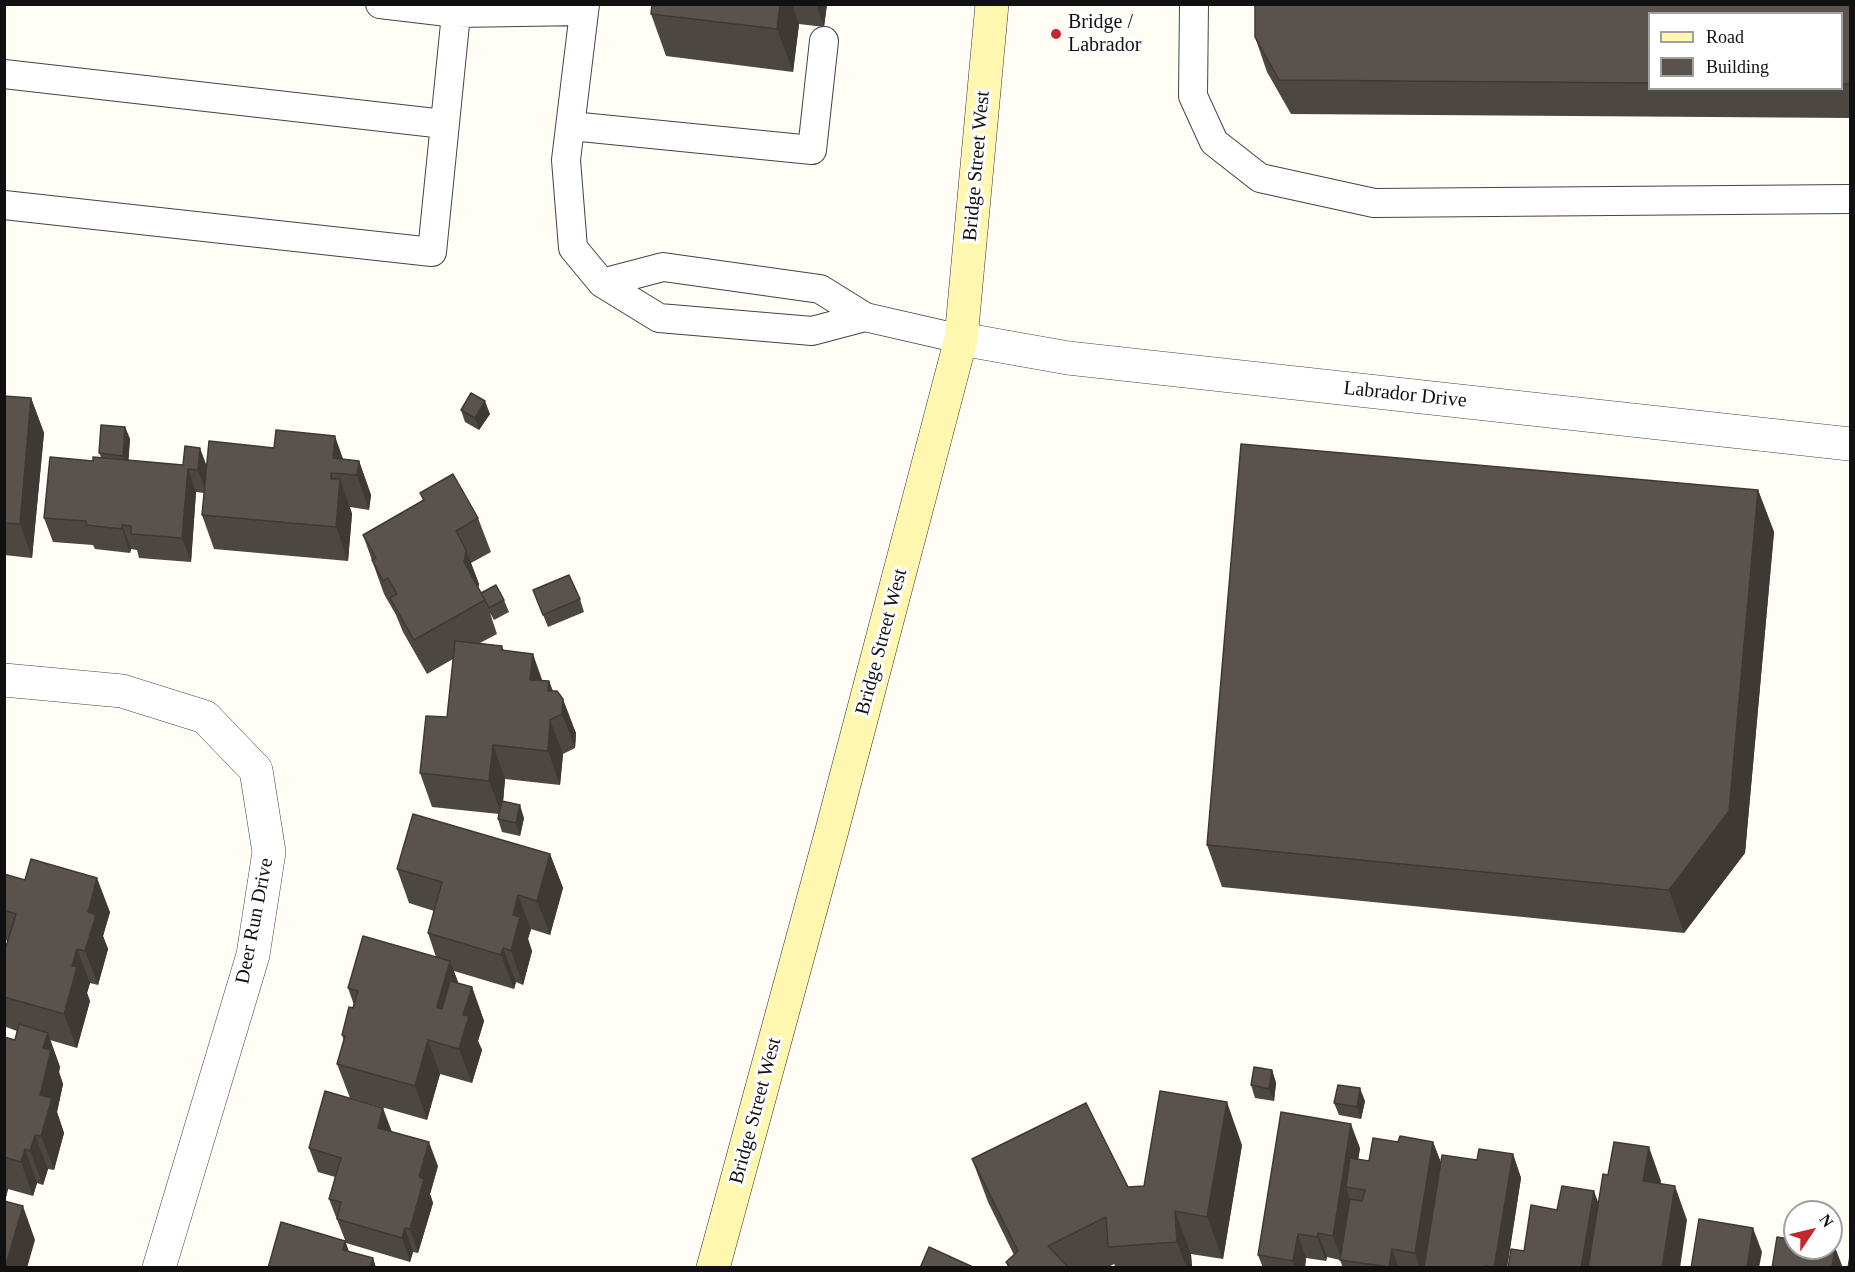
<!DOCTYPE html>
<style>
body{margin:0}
#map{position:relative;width:1855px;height:1272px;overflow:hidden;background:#fffdf5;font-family:Georgia,serif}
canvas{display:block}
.frame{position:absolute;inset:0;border:6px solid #111;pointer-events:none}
.legend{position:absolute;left:1648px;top:12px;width:195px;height:78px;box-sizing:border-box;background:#fff;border:2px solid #a0a0a0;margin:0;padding:8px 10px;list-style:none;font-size:18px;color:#111}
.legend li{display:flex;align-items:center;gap:12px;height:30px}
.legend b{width:30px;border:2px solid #a0a0a0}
.north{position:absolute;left:1783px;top:1200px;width:60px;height:60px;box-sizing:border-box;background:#fff;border:2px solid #a0a0a0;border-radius:50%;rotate:55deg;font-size:16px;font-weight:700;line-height:24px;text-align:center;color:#111}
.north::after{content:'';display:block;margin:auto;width:21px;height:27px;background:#c4262e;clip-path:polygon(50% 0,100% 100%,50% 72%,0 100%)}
</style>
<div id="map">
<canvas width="1855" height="1272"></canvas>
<div class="frame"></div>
<ul class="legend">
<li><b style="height:8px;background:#fff6b0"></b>Road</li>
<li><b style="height:16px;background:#5a524d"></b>Building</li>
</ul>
<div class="north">N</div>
</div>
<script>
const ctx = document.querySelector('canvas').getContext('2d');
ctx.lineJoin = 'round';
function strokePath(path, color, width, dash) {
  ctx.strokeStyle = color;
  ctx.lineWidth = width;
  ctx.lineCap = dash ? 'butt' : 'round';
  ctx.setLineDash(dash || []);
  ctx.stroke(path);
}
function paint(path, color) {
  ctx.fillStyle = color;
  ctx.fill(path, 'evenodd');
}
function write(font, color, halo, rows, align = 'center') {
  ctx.font = font + ' Georgia,serif';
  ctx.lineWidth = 6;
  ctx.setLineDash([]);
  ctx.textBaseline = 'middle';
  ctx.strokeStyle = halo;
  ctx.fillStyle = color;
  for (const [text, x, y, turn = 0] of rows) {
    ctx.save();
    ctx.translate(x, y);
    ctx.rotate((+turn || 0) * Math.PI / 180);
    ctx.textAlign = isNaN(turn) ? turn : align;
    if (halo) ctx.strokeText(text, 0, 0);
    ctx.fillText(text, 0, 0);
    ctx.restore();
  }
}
const lane = new Path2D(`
 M380 4 456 13 584 11
 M585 4 566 160 573 248 602 283 659 318 812 331 865 317
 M1194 4 1193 96 1214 142 1260 178 1374 203 1850 199
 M4 74 444 124
 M571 126 812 150 824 41
 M4 205 432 252 457 4
 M602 283 663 267 820 289 865 317 961 339`);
const street = new Path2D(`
 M961 339 1068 358 1850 444
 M4 680 122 691 205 717 256 770 269 852 253 955 159 1268`);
const secondary = new Path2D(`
 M713 1268 831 834 961 339 992 4`);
const wall = new Path2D(`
 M652 4H827L824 27 799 24 793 72 666 56 651 14Z
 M1255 4H1851V118L1291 114 1267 72 1255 37ZM1650 14H1842V88H1650Z
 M4 396 31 398 44 433 32 558 4 555Z
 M461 410 490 414 479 430 465 422Z
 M125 427 130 439 128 460 183 465 343 459 359 461 371 495 369 510 350 507 352 514 348 561 214 549 202 515 204 493 196 492 191 562 139 558 137 550 131 549 130 553 95 549 93 545 53 542 44 518 93 461 101 457 99 453Z
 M1758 490 1774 532 1745 853 1684 933 1222 887 1207 845Z
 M420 493 478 518 491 552 471 563 479 584 478 588 481 593 504 600 509 612 494 620 490 613 497 634 480 643 502 646 504 651 543 681H549L553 691 576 733 575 748 563 754 560 785 505 779 503 801 524 818 520 836 502 832 498 819 499 814 432 807 420 773 447 717 453 659 427 674 403 632 396 615 384 594 363 535 423 500Z
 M533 590 580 599 584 612 548 627Z
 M550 854 563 888 550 935 531 929 528 939 532 951 523 985 516 982 514 989 454 971 458 983 472 987 484 1021 478 1041 482 1050 472 1083 440 1074 427 1120 350 1098 337 1064 344 1041 342 1035 354 1005 348 988 436 957 428 933 434 911 409 903 397 869Z
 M4 874 110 912 103 936 108 949 98 985 90 983 87 993 90 1001 77 1048 50 1040 60 1067 59 1072 63 1084 57 1112 64 1133 54 1170 48 1169 43 1185 37 1183 33 1196 8 1189 6 1197 4 1196V1037L15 1040 17 1031 6 1027 4 1025V997L8 941 4 940Z
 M1272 1070 1276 1083 1274 1101 1255 1098 1251 1085Z
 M1365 1101 1361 1119 1339 1115 1334 1103Z
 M392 1132 438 1166 430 1194 433 1203 418 1253 413 1252 410 1262 346 1243 349 1252 373 1258 376 1268H268L345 1240 329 1199 335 1177 318 1172 309 1148Z
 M1433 1142 1441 1163 1477 1160 1513 1154 1521 1178 1507 1268H1343L1340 1260 1327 1257 1326 1261 1306 1258 1305 1268H1263L1258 1255 1360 1148 1358 1159 1369 1161Z
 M1242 1145 1223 1259 1191 1254 1192 1268H1116L1114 1264 1107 1268H1008L1006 1262 1014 1255 988 1202 972 1159 1128 1187 1144 1186Z`);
const shadedWall = new Path2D(`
 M780 4H792L799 24 793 72 777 29Z
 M816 4H827L824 27Z
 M31 398 44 433 32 558 20 524Z
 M485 401 490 414 479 430 475 418Z
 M125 427 130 439 128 468 123 456Z
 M335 436 347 470 333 458Z
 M200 448 209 472 207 494 198 470Z
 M359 461 371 495 369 510 357 475Z
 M188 469 196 492 191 562 182 538Z
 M331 473 339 493 340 479 352 514 348 561 336 527 331 479Z
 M1758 490 1774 532 1745 853 1684 933 1669 890Z
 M122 525 131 549 130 553 122 529Z
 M466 550 479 584 476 596 464 562Z
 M533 654 545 688 530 680Z
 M549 681 561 715 548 691Z
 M563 699 576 733 575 748 562 714Z
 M550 720 563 754 560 785 548 751Z
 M493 745 505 779 502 815 489 781Z
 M520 805 524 818 520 836 516 823Z
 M550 854 563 888 550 935 537 901Z
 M97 878 110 912 103 936 108 949 98 985 85 951 88 912Z
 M518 895 531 929 528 939 532 951 523 985 511 951 513 915Z
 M503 948 516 982 514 989 501 955Z
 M77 949 90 983 87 993 90 1001 77 1048 64 1014 72 966Z
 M450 961 463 995 449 1041 437 1007Z
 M472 987 484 1021 478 1041 482 1050 472 1083 459 1049 463 1015Z
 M48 1033 60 1067 59 1072 63 1084 57 1112 64 1133 54 1170 41 1136 40 1095 43 1048Z
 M428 1040 440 1074 427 1120 415 1086Z
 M1272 1070 1276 1083 1274 1101 1269 1089Z
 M1360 1088 1365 1101 1361 1119 1357 1107Z
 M1227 1102 1242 1145 1223 1259 1207 1217Z
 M383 1108 392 1132 378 1128Z
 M1351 1124 1360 1148 1354 1188 1346 1187 1351 1203 1342 1260 1333 1236Z
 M35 1135 48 1169 43 1185 30 1151Z
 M429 1142 438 1166 430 1194 433 1203 418 1253 410 1229 419 1177Z
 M1433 1142 1442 1165 1425 1268H1420L1415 1253Z
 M1649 1147 1661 1181 1656 1215 1643 1181Z
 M25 1149 37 1183 33 1196 21 1162Z
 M1513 1154 1521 1178 1507 1268H1494Z
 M4 1179 8 1189 6 1197 4 1194Z
 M1675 1186 1687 1220 1680 1268H1662Z
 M1594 1191 1603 1215 1594 1268H1581Z
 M23 1206 35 1240 27 1268H5Z
 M1175 1211 1191 1254 1192 1268H1187L1177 1242Z
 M405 1228 413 1252 410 1262 402 1238Z
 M1753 1228 1762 1252 1759 1268H1747Z
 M1318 1233 1327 1257 1326 1261 1317 1237Z
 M1298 1234 1306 1258 1305 1268H1295L1293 1261Z
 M345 1241 355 1268 343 1250Z
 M1835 1247 1843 1268H1832Z
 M1392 1249 1399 1268 1389 1267Z
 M373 1258 376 1268H370Z`);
const building = new Path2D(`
 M652 4H780L777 29 651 14Z
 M1255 4H1851V84H1842V14H1650V83L1279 80 1255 37Z
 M471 393 485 401 475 418 461 410Z
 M4 396 31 398 20 524 4 523Z
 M101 425 125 427 123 456 99 453Z
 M276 430 335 436 333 458 359 461 357 475 331 473V479H340L336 527 202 515 209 441 274 448Z
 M1241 444 1758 490 1729 811 1669 890 1207 845Z
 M185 446 200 448 198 470 188 469 182 538 131 534V526L122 525V529L86 525V521L44 518 50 457 93 461V457L183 465Z
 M453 474 478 518 456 531 466 550 464 562 485 600 414 640 390 598 397 594 388 578 383 581 372 560 376 558 363 535 424 500 420 493Z
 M569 575 580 599 543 615 533 590Z
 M496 585 504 600 489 608 481 593Z
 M455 641 502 646 501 650 533 654 530 680 549 681 548 691H557L563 699 562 714 550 720 548 751 493 745 489 781 420 773 426 716 447 717Z
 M502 801 520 805 516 823 498 819Z
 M413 814 550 854 537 901 518 895 513 915 520 917 511 951 503 948 501 955 428 933 442 882 397 869Z
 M31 859 97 878 88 912 96 915 85 951 77 949 72 966 77 967 64 1014 4 997V953L16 914 4 910V874L25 880Z
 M363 936 450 961 437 1007 442 1009 450 981 472 987 463 1015 469 1016 459 1049 428 1040 415 1086 337 1064 345 1036 342 1035 349 1007 353 1008 358 991 348 988Z
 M19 1024 48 1033 43 1048 51 1050 40 1095 52 1098 41 1136 35 1135 30 1151 25 1149 21 1162 4 1157V1037L15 1040Z
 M1254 1067 1272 1070 1269 1089 1251 1085Z
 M1338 1085 1360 1088 1357 1107 1334 1103Z
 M325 1091 383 1108 378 1128 429 1142 419 1177 424 1179 410 1229 405 1228 402 1238 337 1219 341 1202 329 1199 341 1158 309 1148Z
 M1160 1091 1227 1102 1207 1217 1175 1211 1177 1242 1108 1247 1106 1217 1048 1246 1069 1268H1011L1006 1262 1018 1251 972 1159 1086 1103 1128 1187 1144 1186Z
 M1281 1112 1351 1124 1333 1236 1318 1233 1317 1237 1298 1234 1293 1261 1258 1255Z
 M1400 1136 1433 1142 1415 1253 1392 1249 1389 1267 1340 1260 1350 1199 1362 1201 1365 1190 1346 1187 1350 1158 1369 1161 1373 1138 1398 1142Z
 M1614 1142 1649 1147 1643 1181 1675 1186 1662 1268H1588L1603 1174 1608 1175Z
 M1479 1149 1513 1154 1494 1268 1486 1266 1485 1268H1424L1442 1155 1477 1160Z
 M1562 1186 1594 1191 1581 1268H1508L1511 1249 1524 1251 1531 1205 1557 1210Z
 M4 1201 23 1206 5 1268H4Z
 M1699 1219 1753 1228 1747 1268H1691Z
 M281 1222 345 1241 343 1250 373 1258 370 1268H268Z
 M1777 1237 1795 1240V1248H1831V1246L1835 1247 1832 1268H1772Z
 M929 1247 975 1268H920Z
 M1851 1250V1268H1848Z`);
const markers = [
 [1056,34,6,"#c4262e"]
];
const poiNames = [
 ["Bridge /",1068,23],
 ["Labrador",1068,46]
];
const streetNames = [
 ["Bridge Street West",977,166,-85],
 ["Labrador Drive",1405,395,6],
 ["Bridge Street West",882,642,-75],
 ["Deer Run Drive",255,921,-79],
 ["Bridge Street West",756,1111,-75]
];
strokePath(lane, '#444', 30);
strokePath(street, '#444', 34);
strokePath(secondary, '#333', 34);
strokePath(lane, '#fff', 28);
strokePath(street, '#fff', 33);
strokePath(secondary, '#fff6b0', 33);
paint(wall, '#4d4742');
paint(shadedWall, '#3f3936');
paint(building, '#5a524d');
strokePath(building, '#3f3936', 1.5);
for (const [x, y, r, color] of markers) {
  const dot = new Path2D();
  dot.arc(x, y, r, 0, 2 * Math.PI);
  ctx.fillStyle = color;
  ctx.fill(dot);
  strokePath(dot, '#fff', 2);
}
write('20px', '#111', '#fff', poiNames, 'left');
write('20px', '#111', '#fff', streetNames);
</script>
